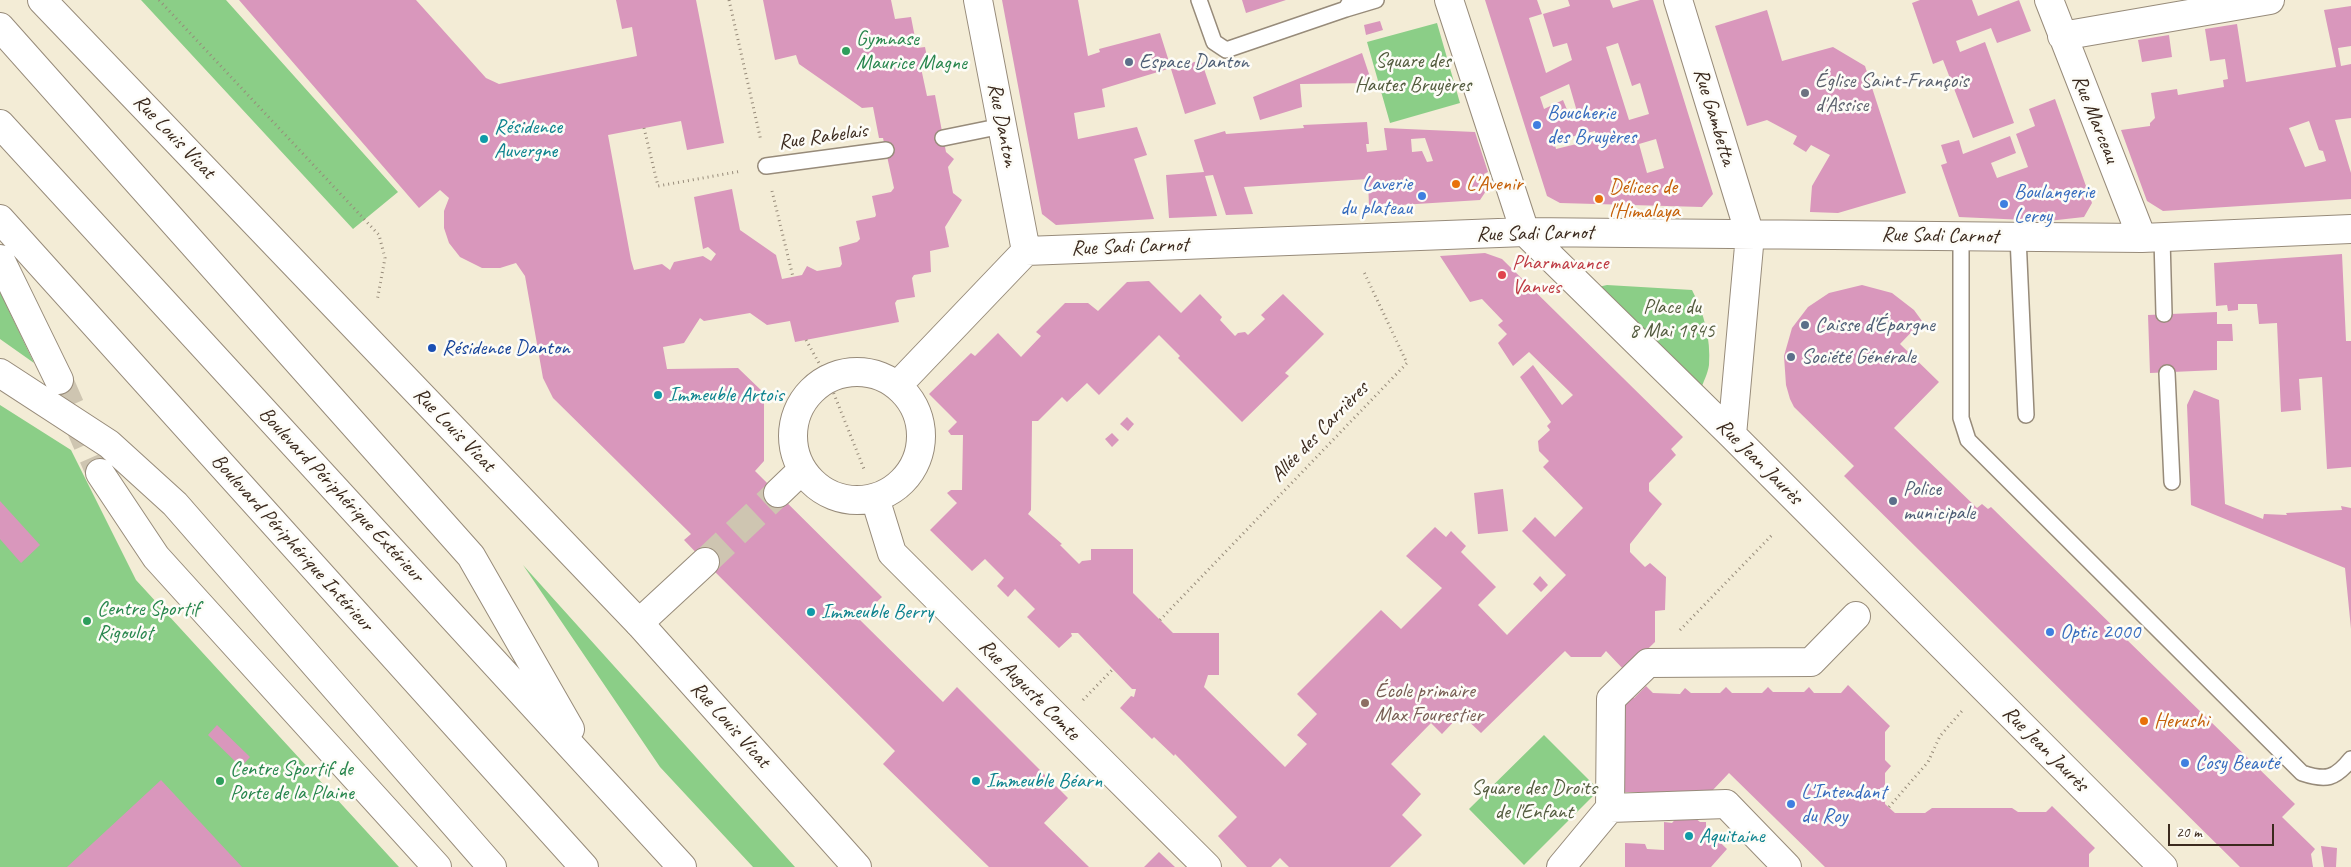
<!DOCTYPE html>
<meta charset="utf-8">
<style>
body{margin:0}
#map{position:relative;width:2351px;height:867px;overflow:hidden;background:#f3ecd6;font-family:Caveat,sans-serif}
canvas{display:block}
.scale{position:absolute;left:2168px;top:824px;width:106px;height:22px;box-sizing:border-box;border:2px solid #3b2a1e;border-top:0;padding-left:6px;font-size:15px;line-height:18px;white-space:nowrap;color:#3b2a1e;-webkit-text-stroke:4px #fdfcf7;paint-order:stroke}
</style>
<div id="map">
<canvas width="2351" height="867"></canvas>
<div class="scale">20 m</div>
</div>
<script>
const ctx = document.querySelector('canvas').getContext('2d');
ctx.lineJoin = 'round';
function paint(path, color) {
  ctx.fillStyle = color;
  ctx.fill(path, 'evenodd');
}
function strokePath(path, color, width, dash) {
  ctx.strokeStyle = color;
  ctx.lineWidth = width;
  ctx.lineCap = dash ? 'butt' : 'round';
  ctx.setLineDash(dash || []);
  ctx.stroke(path);
}
function write(font, color, halo, rows, align = 'center') {
  ctx.font = font + ' Caveat,sans-serif';
  ctx.lineWidth = 5;
  ctx.setLineDash([]);
  ctx.textBaseline = 'middle';
  ctx.strokeStyle = halo;
  ctx.fillStyle = color;
  for (const [text, x, y, turn = 0] of rows) {
    ctx.save();
    ctx.translate(x, y);
    ctx.rotate((+turn || 0) * Math.PI / 180);
    ctx.textAlign = isNaN(turn) ? turn : align;
    if (halo) ctx.strokeText(text, 0, 0);
    ctx.fillText(text, 0, 0);
    ctx.restore();
  }
}
const green = new Path2D(`
 M141 0H226L398 192 353 229Z
 M1437 23 1460 103 1390 123 1367 42Z
 M1607 285 1692 290C1704 313 1711 339 1709 365 1708 373 1703 383 1700 391L1598 287Z
 M0 292 34 363 0 339Z
 M0 405 71 450 136 580 399 867H0Z
 M523 565 795 867H753L660 767Z
 M1544 735 1599 790 1524 865 1469 809Z`);
const building = new Path2D(`
 M239 0H416L486 78 499 84 637 56 632 27 622 29 616 0H696L724 143 687 150 681 121 608 135 631 260 634 270 662 264 670 270 674 262 703 256 711 261 716 254 708 247 703 249 694 197 732 189 740 230 776 255 782 279 802 275 807 266 817 271 840 267 842 264 839 247 857 242 860 239 856 221 875 217 876 215 872 196 891 192 894 188 883 138H879L873 107 862 108 799 64 796 55 775 60 763 0H891L895 19 911 17 917 48 925 47 929 67 921 68 927 96 935 95 946 152 954 159 948 167 953 193 962 200 945 227 949 247 930 251 931 272 914 275 912 278 915 297 897 300 895 303 899 322 795 342 790 321 767 325 750 313 704 321 700 318 684 343 663 347 667 369 738 368 764 393V461L755 471 882 597 859 619 943 702 957 687 1068 798 1044 823 1089 867H989L883 764 895 751 705 562 684 540 691 534 553 398 543 378 525 276 516 263 500 268H482L460 257 449 243 444 228V211L449 198 440 190 419 208Z
 M1002 0H1078L1088 56 1100 52 1099 49 1160 33 1171 68 1102 89 1105 107 1074 113 1078 139 1137 127 1147 155 1134 159 1154 219 1056 225 1042 214Z
 M1242 0H1286L1246 13Z
 M1485 0H1537L1542 14 1529 18 1546 73 1572 60 1567 43 1553 47 1543 14 1570 6 1568 0H1610L1613 8 1640 0H1653L1713 194 1702 207 1560 203 1547 196ZM1618 43 1632 86 1640 83 1649 114 1629 120 1606 47ZM1569 84 1578 115 1570 117 1563 100 1544 109 1540 97ZM1595 131 1597 139 1556 149 1554 141ZM1656 139 1664 168 1647 173 1639 144Z
 M1920 0H1972L1978 16 2019 0 2031 31 1997 43 1991 28 1956 41 1960 52 1985 42 2014 123 1973 138 1943 60 1933 64 1912 3Z
 M2351 6V46L2338 48 2341 66 2351 64V118L2335 120 2351 173V199L2163 211 2147 201 2121 130 2150 126V123L2155 118 2151 93 2177 89 2178 95 2224 87 2223 80 2228 79 2225 59 2210 61 2205 29 2237 24 2246 82 2336 67 2324 10ZM2309 121 2319 150 2323 151 2326 161 2305 167 2289 128Z
 M1767 10 1782 61 1833 47 1865 66 1906 193 1838 213 1810 212 1812 186 1830 155 1811 145 1806 152 1793 144 1797 136 1767 120 1747 126 1715 26Z
 M1380 21 1383 30 1366 35 1364 25Z
 M2169 35 2172 57 2142 62 2138 40Z
 M1362 53 1372 83 1300 84 1302 107 1260 120 1253 97Z
 M1201 60 1216 104 1185 114 1171 69Z
 M2055 99 2092 203 2084 217 2048 221 1959 217 1941 165 1947 163 1941 145 1959 140 1963 154 2010 136 2016 153 1991 163 1997 178 2028 167 2016 134 2035 126 2029 109Z
 M1367 122 1369 144H1366L1367 152 1387 150 1384 128 1475 132 1488 172 1484 174 1488 188 1480 200 1369 207 1368 179 1244 187 1253 214 1226 215 1213 175 1205 176 1217 216 1169 218 1166 175 1204 172 1194 140 1225 131 1226 134 1304 128 1303 125ZM1425 138 1433 161 1427 162 1422 151 1412 152 1411 139Z
 M1485 253 1502 259 1683 437 1671 449 1676 455 1649 483V491L1662 504 1630 544V552L1645 567 1650 563 1666 577 1665 610 1655 611V642L1625 671 1606 651 1601 657H1571L1565 651 1481 733 1461 714 1442 734 1431 723 1391 764 1421 794 1402 815 1422 835 1390 867H1289L1280 858 1271 867H1247L1218 836 1237 817 1175 754 1174 756 1154 737 1152 739 1120 708 1131 696 1134 697 1136 689H1132L1078 633H1071L1072 636 1059 648 1027 617 1035 609 1015 589 1008 597 997 586 1004 578 985 559 972 571 930 530 957 503 947 493 951 490H962L963 435H951L948 431 957 422 929 394 971 353 975 356 998 333 1021 357 1041 336 1036 332 1065 303H1088L1098 311 1127 282 1149 281 1181 313 1200 294 1222 317 1220 320 1235 336 1238 333 1245 332 1248 335 1265 319 1261 315 1283 294 1324 334 1285 373 1289 376 1242 422 1178 358 1180 356 1159 335 1099 395 1087 383 1067 402 1062 397 1038 421H1032L1031 510 1028 514 1062 544 1060 545 1079 564 1082 561 1091 560V549H1133V593L1173 633H1219V675H1208L1204 687 1285 767 1307 744 1297 735 1317 714 1297 694 1381 610 1401 629 1442 588 1406 556 1435 527 1446 537 1451 531 1466 546 1461 552 1496 587 1478 605 1507 635 1566 575 1522 531 1535 517 1555 537 1583 508 1543 467 1549 461 1539 451 1538 441 1550 430 1547 426 1551 422 1520 377 1533 365 1562 405 1573 395 1529 352 1513 366 1498 343 1507 334 1498 325 1503 321 1482 299 1470 302 1440 256Z
 M2342 254 2346 341H2351V467L2327 469 2322 377 2299 379 2301 410 2281 412 2277 323 2259 324 2257 304H2238V310L2228 311 2227 305 2216 306 2214 263Z
 M1862 285 1892 293 1914 310 1922 321 1900 344 1939 382 1894 428 1977 508 1982 504 1988 509 1991 507 2295 804 2282 817 2315 849 2311 854 2313 867H2240L1844 476 1854 466 1794 407 1790 399 1786 385 1784 356 1792 328 1808 307 1829 293Z
 M2217 312V324H2232L2233 341H2217V370L2150 373 2148 315Z
 M2194 390 2219 400 2225 504 2263 519 2264 514 2287 515 2286 513 2342 510 2341 506 2351 508V629L2345 568 2191 505 2187 405Z
 M1127 417 1134 424 1128 431 1120 424Z
 M1112 433 1119 440 1112 447 1105 439Z
 M1503 489 1508 531 1478 534 1474 493Z
 M0 501 40 545 21 563 0 539Z
 M1540 576 1548 585 1541 592 1533 584Z
 M1848 685 1890 726 1885 732V760L1891 766 1885 773V804L1895 813H1925L1932 808H2012L2018 812H2046L2052 806 2095 848 2089 854V867H1825L1729 773 1711 792H1624V698H1634L1646 686 1653 693 1680 694 1685 688 1691 693H1720L1726 687 1732 693H1762L1768 687 1773 692H1804L1809 687 1814 693H1841Z
 M217 725 250 757 241 767 208 735Z
 M161 780 242 867H67Z
 M1690 814 1700 822H1706V829L1727 849 1711 867H1625V843L1645 844 1647 849 1664 850V822L1672 823 1679 815Z
 M2321 846 2337 848 2336 867H2324Z
 M1159 852 1175 867H1144Z`);
const streetTunnel = new Path2D(`
 M705 562 778 493`);
const highwayTunnel = new Path2D(`
 M59 380 100 473`);
const path = new Path2D(`
 M159 0 379 235 385 258 377 301
 M729 0 761 141
 M644 128 658 186 742 171
 M772 191 793 277
 M806 340 828 379 864 469
 M1160 620 1407 363 1363 270
 M1680 630 1773 534
 M1083 700 1113 669
 M1889 807 1928 762 1940 736 1962 711`);
const lane = new Path2D(`
 M1199 0 1214 42 1226 50 1346 9 1351 0
 M1346 9 1376 0
 M943 138 1002 126
 M766 166 886 150
 M1961 236V418L1968 440 2302 773C2326 781 2335 779 2351 759
 M2018 237 2026 415
 M2162 238 2164 314
 M2167 373 2172 482`);
const street = new Path2D(`
 M978 0 1026 251
 M1449 0 1525 232 1732 435 2163 867
 M1678 0 1750 235 1732 435
 M2049 0 2142 238
 M2062 36 2270 0
 M793 436a64 64 0 1 1 128 0a64 64 0 1 1-128 0Z
 M897 386 1026 251 1525 232 2142 238 2351 229
 M778 493 802 470
 M875 498 892 553 1207 867
 M639 623 705 562
 M1610 808 1611 699 1648 663 1811 662 1856 616
 M1561 867 1610 808 1726 804 1787 867`);
const secondary = new Path2D(`
 M42 0 639 623 857 867`);
const highway = new Path2D(`
 M0 27 471 556 570 729
 M0 124 682 867
 M0 219 584 867
 M0 259 59 380
 M0 373 109 444 175 504 492 867
 M100 473 156 557 437 867`);
const markers = [
 [846,51,5,"#2e9e5b"],
 [1129,62,5,"#5c6f8a"],
 [1805,93,5,"#6b7280"],
 [1537,125,5,"#3f7fe0"],
 [484,139,5,"#0f9aa8"],
 [1456,184,5,"#e8710a"],
 [1422,196,5,"#3f7fe0"],
 [1599,199,5,"#e8710a"],
 [2004,204,5,"#3f7fe0"],
 [1502,275,5,"#e0444e"],
 [1805,325,5,"#5c6f8a"],
 [432,348,5,"#1a4fb4"],
 [1791,357,5,"#5c6f8a"],
 [658,395,5,"#0f9aa8"],
 [1893,501,5,"#5c6f8a"],
 [811,612,5,"#0f9aa8"],
 [87,621,5,"#2e9e5b"],
 [2050,632,5,"#3f7fe0"],
 [1365,703,5,"#8d6e63"],
 [2144,721,5,"#e8710a"],
 [2185,763,5,"#3f7fe0"],
 [220,781,5,"#2e9e5b"],
 [976,781,5,"#0f9aa8"],
 [1791,804,5,"#3f7fe0"],
 [1689,836,5,"#0f9aa8"]
];
const leisureNames = [
 ["Gymnase",856,39],
 ["Maurice Magne",856,63],
 ["Centre Sportif",97,609],
 ["Rigoulot",97,633],
 ["Centre Sportif de",230,769],
 ["Porte de la Plaine",230,793]
];
const parkNames = [
 ["Square des",1413,61],
 ["Hautes Bruyères",1413,85],
 ["Place du",1672,307],
 ["8 Mai 1945",1672,331],
 ["Square des Droits",1534,788],
 ["de l'Enfant",1534,812]
];
const serviceNames = [
 ["Espace Danton",1139,62],
 ["Caisse d'Épargne",1815,325],
 ["Société Générale",1801,357],
 ["Police",1903,489],
 ["municipale",1903,513]
];
const worshipNames = [
 ["Église Saint-François",1815,81],
 ["d'Assise",1815,105]
];
const shopNames = [
 ["Boucherie",1547,113],
 ["des Bruyères",1547,137],
 ["Laverie",1412,184,"right"],
 ["du plateau",1412,208,"right"],
 ["Boulangerie",2014,192],
 ["Leroy",2014,216],
 ["Optic 2000",2060,632],
 ["Cosy Beauté",2195,763],
 ["L'Intendant",1801,792],
 ["du Roy",1801,816]
];
const streetNames = [
 ["Rue Gambetta",1714,117,73],
 ["Rue Marceau",2095,119,68],
 ["Rue Danton",1002,125,79],
 ["Rue Louis Vicat",174,137,46],
 ["Rue Rabelais",823,137,-8],
 ["Rue Sadi Carnot",1535,234,-1],
 ["Rue Sadi Carnot",1940,236,1],
 ["Rue Sadi Carnot",1130,247,-2],
 ["Rue Louis Vicat",454,430,46],
 ["Allée des Carrières",1320,432,-46],
 ["Rue Jean Jaurès",1759,462,45],
 ["Boulevard Périphérique Extérieur",341,495,47],
 ["Boulevard Périphérique Intérieur",292,543,48],
 ["Rue Auguste Comte",1029,690,45],
 ["Rue Louis Vicat",730,725,48],
 ["Rue Jean Jaurès",2045,749,45]
];
const cultureNames = [
 ["Résidence",494,127],
 ["Auvergne",494,151],
 ["Immeuble Artois",668,395],
 ["Immeuble Berry",821,612],
 ["Immeuble Béarn",986,781],
 ["Aquitaine",1699,836]
];
const foodNames = [
 ["L'Avenir",1466,184],
 ["Délices de",1609,187],
 ["l'Himalaya",1609,211],
 ["Herushi",2154,721]
];
const healthNames = [
 ["Pharmavance",1512,263],
 ["Vanves",1512,287]
];
const transitNames = [
 ["Résidence Danton",442,348]
];
const educationNames = [
 ["École primaire",1375,691],
 ["Max Fourestier",1375,715]
];
paint(green, '#8bce87');
paint(building, '#d997bc');
strokePath(streetTunnel, '#cec5b1', 28, [28, 14]);
strokePath(highwayTunnel, '#cec5b1', 28, [28, 14]);
strokePath(lane, '#978b7a', 18);
strokePath(street, '#978b7a', 30);
strokePath(secondary, '#978b7a', 30);
strokePath(highway, '#978b7a', 30);
strokePath(path, '#978b7a', 3, [1, 4]);
strokePath(lane, '#fff', 15);
strokePath(street, '#fff', 28);
strokePath(secondary, '#fff', 28);
strokePath(highway, '#fff', 28);
for (const [x, y, r, color] of markers) {
  const dot = new Path2D();
  dot.arc(x, y, r, 0, 2 * Math.PI);
  ctx.fillStyle = color;
  ctx.fill(dot);
  strokePath(dot, '#fdfcf7', 2);
}
write('21px', '#27864d', '#fdfcf7', leisureNames, 'left');
write('21px', '#535b3e', '#fdfcf7', parkNames);
write('21px', '#4e5e75', '#fdfcf7', serviceNames, 'left');
write('21px', '#5b616d', '#fdfcf7', worshipNames, 'left');
write('21px', '#366cbe', '#fdfcf7', shopNames, 'left');
write('21px', '#3b2a1e', '#fdfcf7', streetNames);
write('21px', '#0d838f', '#fdfcf7', cultureNames, 'left');
write('21px', '#c56008', '#fdfcf7', foodNames, 'left');
write('21px', '#be3a42', '#fdfcf7', healthNames, 'left');
write('21px', '#164399', '#fdfcf7', transitNames, 'left');
write('21px', '#785e54', '#fdfcf7', educationNames, 'left');
</script>
